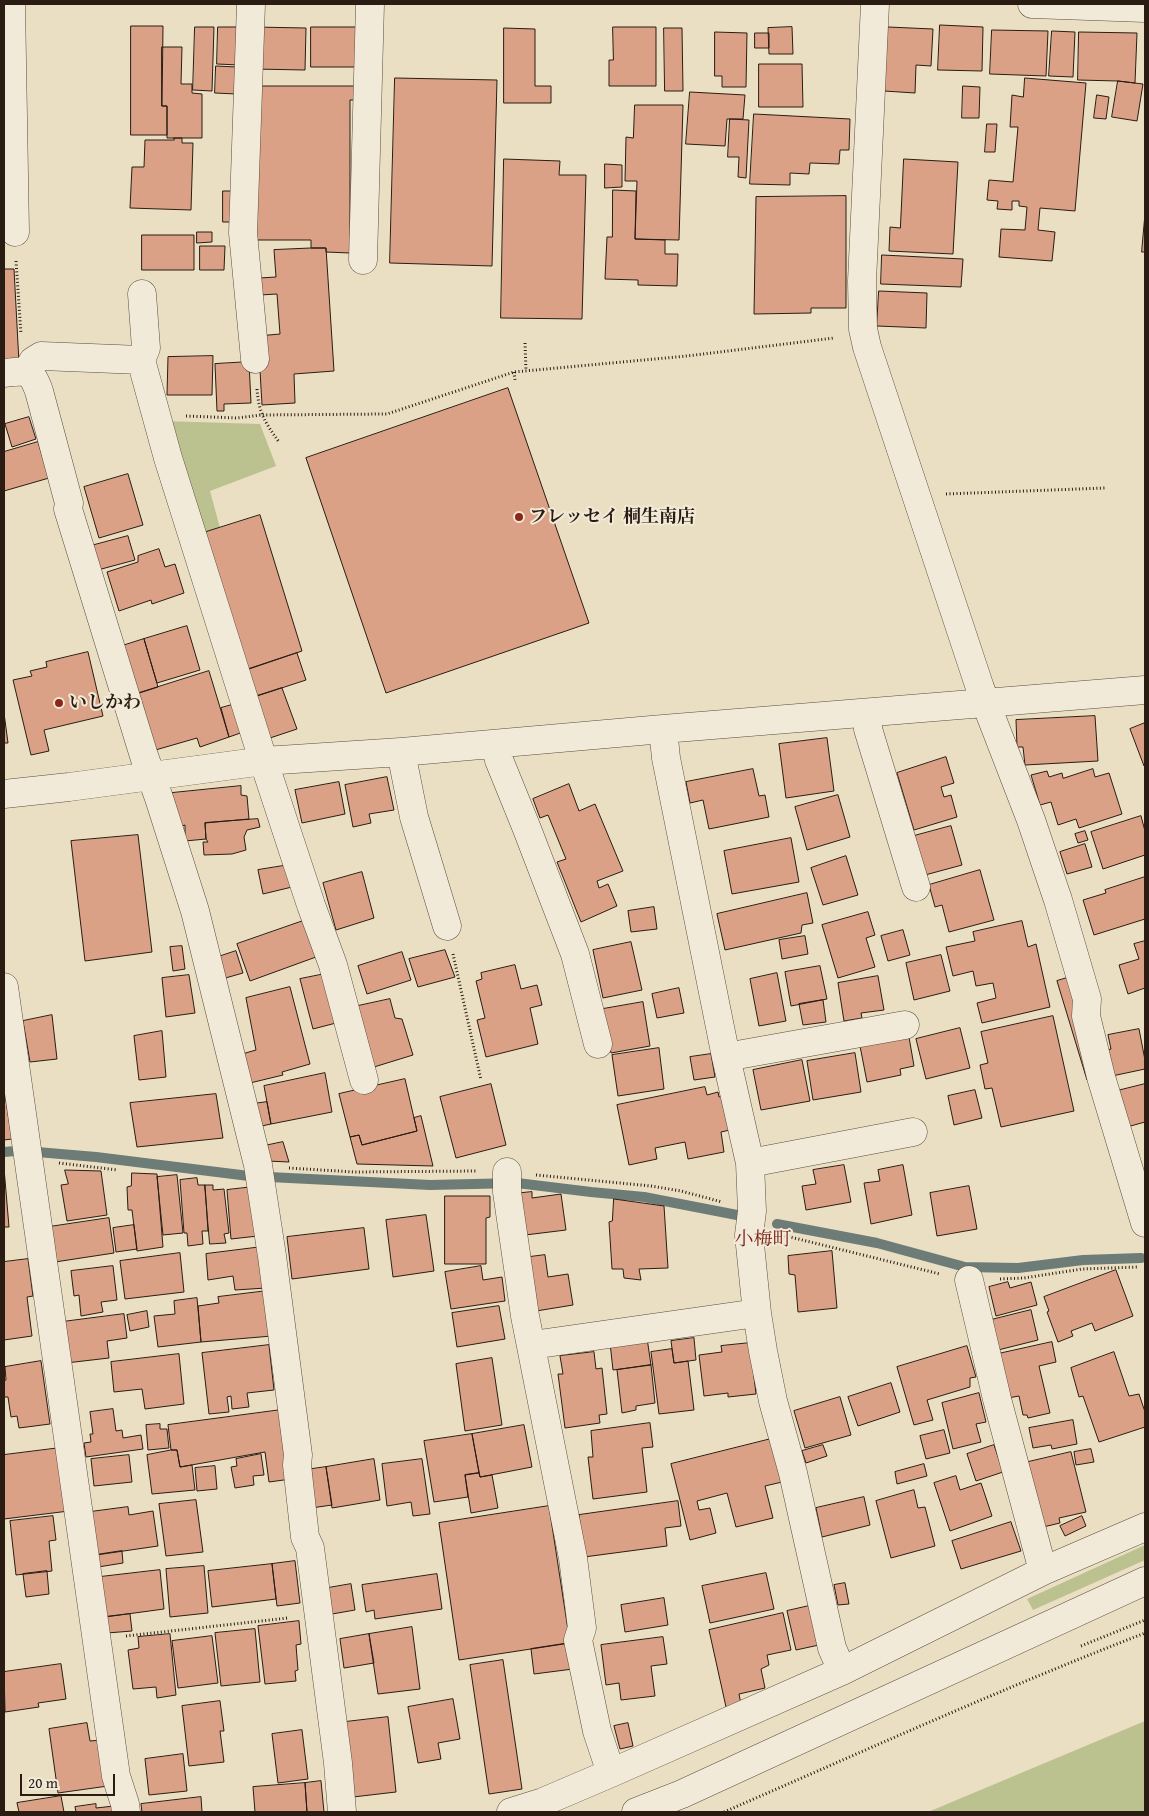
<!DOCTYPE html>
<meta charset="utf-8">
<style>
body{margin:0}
#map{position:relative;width:1149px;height:1816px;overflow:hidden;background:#ebdfc3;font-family:"Gentium Book Plus",serif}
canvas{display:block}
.frame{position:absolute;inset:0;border:5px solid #2a1c12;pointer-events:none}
.scale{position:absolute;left:20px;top:1774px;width:95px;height:22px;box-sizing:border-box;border:2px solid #2a1c12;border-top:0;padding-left:6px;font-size:15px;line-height:18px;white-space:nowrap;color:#2a1c12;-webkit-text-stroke:4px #f2ead8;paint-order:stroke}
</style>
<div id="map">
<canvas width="1149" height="1816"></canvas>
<div class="frame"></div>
<div class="scale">20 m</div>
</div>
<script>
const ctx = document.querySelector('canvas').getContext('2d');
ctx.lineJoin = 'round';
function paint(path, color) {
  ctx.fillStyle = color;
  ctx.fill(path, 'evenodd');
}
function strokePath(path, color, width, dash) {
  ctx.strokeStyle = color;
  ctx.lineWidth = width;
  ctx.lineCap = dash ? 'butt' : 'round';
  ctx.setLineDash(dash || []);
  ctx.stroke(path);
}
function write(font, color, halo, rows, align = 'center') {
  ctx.font = font + ' "Gentium Book Plus","Noto Serif JP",serif';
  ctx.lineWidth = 4;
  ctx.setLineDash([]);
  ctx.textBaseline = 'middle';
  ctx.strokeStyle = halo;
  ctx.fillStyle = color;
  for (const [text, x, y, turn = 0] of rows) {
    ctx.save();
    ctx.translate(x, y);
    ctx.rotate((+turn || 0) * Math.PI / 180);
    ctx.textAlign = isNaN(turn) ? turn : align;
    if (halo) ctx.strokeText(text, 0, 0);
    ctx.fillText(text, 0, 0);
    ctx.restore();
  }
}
const green = new Path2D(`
 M163 421 260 424 276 466 210 491 220 528 199 534Z
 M1145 1545V1560L1033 1610 1027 1599Z
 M1145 1721V1812H928Z`);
const stream = new Path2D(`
 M4 1152 15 1151
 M37 1152 96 1157 249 1176
 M269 1177 430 1185 517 1183 591 1192 644 1197 737 1215
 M777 1224 877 1243 965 1267 1018 1268 1083 1260 1141 1258`);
const building = new Path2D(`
 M940 25 983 27 982 71 938 70Z
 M131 26H163L162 106H167V135H131Z
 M195 27H214L212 91 193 90Z
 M218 27H240L239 65 217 64Z
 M254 27 306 28 305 70 253 69Z
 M311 27H359V67H311Z
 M613 27H656V86H609V60H613Z
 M792 27 793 54H769L768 28Z
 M888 27 933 29 931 66 916 65 915 93 884 91Z
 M504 28 535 29V86H551V103H504Z
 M664 28H682L683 91H665Z
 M992 30 1048 31 1046 76 990 74Z
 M1052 31 1075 32 1073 77 1049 76Z
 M715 32 747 33 746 87H722V76H715Z
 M1079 32 1137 33 1135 83 1118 81 1078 80Z
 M755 33H769V48H755Z
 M162 47H182L181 84H192V93L202 94V138H167V106H162Z
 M759 64H802L803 107H759Z
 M216 66 237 67 236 94 215 93Z
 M395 78 497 80 492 266 390 263Z
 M1025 78 1086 83 1075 211 1040 208 1038 230 1055 232 1052 261 999 257 1001 229 1025 230 1027 207 1019 206V201H1012V210L997 209 998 201 987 200 989 180 1013 182 1018 127H1010L1012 95 1023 97Z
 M1118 81 1143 84 1137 121 1112 117Z
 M252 86H359L358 100H350V253L326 252V248H311V240H252Z
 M963 86 980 87 979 118H962Z
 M690 92 745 95 743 119H727L725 146 686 144Z
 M1097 95 1109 97 1106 119 1094 118Z
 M635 105H683L679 240 635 239 637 181H625L626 137 633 138Z
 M754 114 850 119 849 150H840L839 164 810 163 809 174 790 173V185L750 184Z
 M730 119 749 120 746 178 738 177 739 157H728Z
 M987 124H997L995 152H985Z
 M174 138H182V143H193L191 210 130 208 132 167H144L145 140H174Z
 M504 159 560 161 559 175H586L582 319 501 318Z
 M904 159 958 162 953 254 889 251 890 227 900 228Z
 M605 164 622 165V187L605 188Z
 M613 190 636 191 635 239 665 240V254H678L677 286 638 285V280L605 279 607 237H612Z
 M223 191H237V222H223Z
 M846 196V308H811V313L754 314 756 197Z
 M1145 214V252H1142Z
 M197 232H212V242L197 243Z
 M142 235H194V270H142Z
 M200 246H225L224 270H200Z
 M311 248H326L334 371 294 374 295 403 262 405 258 336 280 334 277 294 260 295 259 278 276 277 274 250Z
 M882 255 963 259 961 287 881 284Z
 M4 269H14L19 363 4 364Z
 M879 291 927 293 926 328 877 326Z
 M213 356 212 395H167L168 357Z
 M249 362 251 403 224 404V411H217L215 364Z
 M508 388 589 623 386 693 306 458Z
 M29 417 36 439 12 447 5 424Z
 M38 442 49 478 4 491V452Z
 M128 474 143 525 99 538 84 487Z
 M260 515 302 651 246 670 203 533Z
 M128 536 135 560 94 571 87 547Z
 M159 549 165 567 175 564 184 593 152 604 151 600 119 611 107 572 138 562V556Z
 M187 626 200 670 157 683 144 639Z
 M144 639 158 687 133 695 119 647Z
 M88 652 103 716 44 730 49 751 31 755 13 680 32 676 30 671 47 667 46 662Z
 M297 653 306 680 254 697 246 670Z
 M209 671 229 737 200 747 197 738 152 751 133 695Z
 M282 688 297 729 264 740 254 697Z
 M239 703 249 730 229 737 221 708Z
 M4 713 8 743H4Z
 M1095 716 1098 761 1025 765 1023 747H1017L1016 720Z
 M1145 723V766H1144L1130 729Z
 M827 738 834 791 786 798 779 744Z
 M946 757 954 783 941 787 944 797 951 795 957 817 914 830 897 773Z
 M753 769 759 796 765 795 769 817 709 829 703 800 690 803 686 782Z
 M1093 769 1095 777 1109 773 1122 814 1079 828 1076 819 1058 825 1051 802 1040 805 1031 775 1047 771 1049 777 1062 773 1063 778Z
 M387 777 394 810 369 814 371 823 353 827 345 785Z
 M339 782 345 814 302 823 295 790Z
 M569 784 579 811 595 804 623 871 597 881 599 888 608 884 617 906 581 922 557 862 566 859 548 815 540 818 533 799Z
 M241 786V795L247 796 249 819 205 823 206 839 185 841V825L179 827 173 804 172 793Z
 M838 795 850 837 807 850 795 807Z
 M1141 816 1145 831V855L1103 869 1091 832Z
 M258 819 260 827 247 830 244 837 246 850 232 854 204 855 203 842H208L206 839 205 823Z
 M951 826 962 865 925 875 914 836Z
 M1085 831 1088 840 1078 843 1075 834Z
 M138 835 152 952 85 961 71 841Z
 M791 838 799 882 732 894 724 851Z
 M1085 844 1092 867 1067 874 1060 852Z
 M846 856 858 895 823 905 811 868Z
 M289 865 292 887 263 894 258 870Z
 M980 870 994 920 949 932 942 905 935 907 929 885Z
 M362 872 374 918 336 930 323 883Z
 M1145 877V919L1094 935 1083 900 1106 893 1105 890Z
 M807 893 813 923 802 925 801 933 725 950 717 914Z
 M654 907 657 929 631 932 628 911Z
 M868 912 875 935 866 938 875 967 838 978 822 925Z
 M303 921 316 957 250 981 237 944Z
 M1022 921 1028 947 1036 944 1050 1007 982 1023 977 1003 996 998 993 983 976 986 973 971 953 976 946 947 975 941 973 932Z
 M903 930 910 955 888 961 881 936Z
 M805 936 808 954 782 959 779 940Z
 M1145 941V988L1128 994 1119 965 1139 959 1134 944Z
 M631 942 642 990 603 998 593 950Z
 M182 946 185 969 173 971 170 947Z
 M445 950 455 977 418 987 409 959Z
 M236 951 243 973 222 979 215 958Z
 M402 952 411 980 367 994 358 966Z
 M941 955 950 991 914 1000 906 963Z
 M515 965 521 989 537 985 542 1005 530 1008 538 1044 486 1057 477 1020 485 1018 476 981 482 979 481 973Z
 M820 966 827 999 791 1006 785 972Z
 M777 973 786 1021 759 1026 750 979Z
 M325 974 336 1023 313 1029 300 979Z
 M189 975 195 1013 166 1017 162 978Z
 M878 976 884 1010 861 1013 862 1018 844 1021 838 983Z
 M1067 978 1097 1078 1087 1080 1057 981Z
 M290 987 310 1064 282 1072 283 1075 250 1083 242 1054 256 1050 246 998Z
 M679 988 684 1013 657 1018 652 994Z
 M390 999 395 1018 402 1019 413 1055 374 1067 358 1006Z
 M823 1000 826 1022 803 1025 799 1004Z
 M643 1002 650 1046 611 1053 603 1009Z
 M52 1015 57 1059 30 1062 23 1021Z
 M1053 1016 1074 1111 1001 1127 992 1088 985 1089 980 1065 988 1063 981 1032Z
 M960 1028 970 1068 926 1079 916 1039Z
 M1139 1029 1145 1060V1069L1112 1076 1107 1050 1111 1049 1108 1035Z
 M162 1031 166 1077 139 1080 134 1036Z
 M909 1037 914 1066 900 1069 901 1075 867 1082 860 1046Z
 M659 1048 664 1089 618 1096 612 1055Z
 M855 1053 861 1092 813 1100 807 1061Z
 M711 1054 715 1077 694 1080 690 1057Z
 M802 1060 810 1101 761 1110 753 1070Z
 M325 1073 332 1112 271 1124 264 1086Z
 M405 1079 417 1131 362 1145 359 1135 350 1137 339 1094Z
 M491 1084 506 1145 456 1158 440 1097Z
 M1145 1084V1122L1127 1127 1117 1091Z
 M705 1087 707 1095 718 1092 719 1097 723 1096 730 1130 721 1132 724 1152 688 1159 685 1142 655 1148 657 1159 629 1165 617 1105Z
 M4 1088 12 1139 4 1140Z
 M975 1090 982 1118 954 1125 948 1096Z
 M216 1094 223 1138 137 1147 130 1103Z
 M267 1102 271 1124 257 1127 253 1104Z
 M421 1116 433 1166 357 1164 350 1137 359 1135 362 1145 417 1131 414 1118Z
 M283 1142 289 1162 267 1161 264 1146Z
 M844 1165 851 1202 806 1210 802 1186 816 1184 813 1170Z
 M903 1165 912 1215 871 1224 864 1183 880 1181 878 1170Z
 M4 1168 9 1227H4Z
 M65 1170 101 1171 107 1215 67 1221 61 1185 68 1184Z
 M132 1173 157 1174 163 1247 137 1251 132 1210H128L127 1187 131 1186Z
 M177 1175 183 1233 163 1235 157 1177Z
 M197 1178 198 1185H205L208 1231H202L203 1244 188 1246 187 1233H184L180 1180Z
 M205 1185H213V1190L224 1189 229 1233 224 1234 226 1243 210 1244Z
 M969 1186 977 1229 937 1236 930 1193Z
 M253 1187 258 1236 231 1239 227 1190Z
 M532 1192V1198L561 1194 566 1230 517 1236 512 1194Z
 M445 1196H490V1217L486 1218V1264H445Z
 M614 1199 664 1206 668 1268 639 1269 641 1280 624 1278 623 1269H612L609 1222 612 1221Z
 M426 1215 434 1271 393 1277 386 1220Z
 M109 1218 114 1253 55 1262 49 1227Z
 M134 1225 137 1249 116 1252 113 1228Z
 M364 1228 369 1269 292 1279 287 1237Z
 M262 1247 266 1288 235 1290 233 1276 208 1280 206 1254Z
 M832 1251 837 1308 798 1312 795 1275 789 1274 788 1256Z
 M180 1253 184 1292 125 1299 120 1261Z
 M545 1255 548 1277 568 1274 573 1305 530 1312 522 1258Z
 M28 1259 33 1296 27 1297 32 1336 4 1340V1262Z
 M113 1266 117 1300 101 1302 103 1312 81 1316 79 1295 74 1296 71 1271Z
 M481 1266 483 1280 502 1277 505 1301 451 1309 445 1272Z
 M1116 1270 1133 1316 1095 1331 1092 1323 1071 1331 1073 1336 1058 1342 1047 1312 1049 1311 1044 1297Z
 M1008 1282 1010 1288 1031 1282 1037 1305 996 1316 989 1287Z
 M267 1291 272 1336 201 1342 198 1306 219 1303 218 1297Z
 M197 1298 201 1342 158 1347 154 1316 175 1314 174 1301Z
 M499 1306 505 1339 457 1347 452 1313Z
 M1031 1310 1038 1340 998 1350 991 1320Z
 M147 1311 149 1327 130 1331 127 1315Z
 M124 1314 127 1338 107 1341 109 1358 66 1363 62 1322Z
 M647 1338 651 1365 613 1370 610 1343Z
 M694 1338 696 1360 674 1363 671 1341Z
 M1052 1342 1056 1362 1039 1366 1050 1413 1028 1418 1027 1415H1023L1019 1396 1008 1398 998 1354Z
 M750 1343 756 1394 728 1397V1393L704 1396 699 1355 722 1352 721 1346Z
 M269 1345 274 1390 247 1393 249 1407 232 1409 231 1396 227 1397 229 1412 209 1414 202 1353Z
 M967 1346 976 1377 970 1378V1387L927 1400 933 1420 914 1425 897 1367Z
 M672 1349 674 1363 688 1361 694 1410 659 1414 651 1352Z
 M594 1352 596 1369 602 1368 607 1414 599 1415 600 1423 565 1428 558 1374H563L560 1356Z
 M1114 1352 1129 1396 1139 1394 1145 1412V1427L1099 1442 1083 1396 1079 1397 1071 1368Z
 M179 1354 184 1404 145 1409 142 1389 114 1392 111 1362Z
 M492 1358 502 1425 465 1431 456 1364Z
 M41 1361 50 1424 19 1428 17 1416 11 1417 8 1397H4V1381L6 1380 5 1367Z
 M651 1365 655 1403 636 1406V1410L622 1413 617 1370Z
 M891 1383 900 1412 858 1426 848 1397Z
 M979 1393 986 1422 976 1424 981 1442 953 1449 942 1403Z
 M840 1397 851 1435 805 1448 794 1411Z
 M113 1409 116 1431 122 1430 123 1438 141 1435 143 1449 86 1457 84 1443 91 1442 90 1434H93L90 1412Z
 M281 1410 291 1479 269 1482 265 1452 180 1467 177 1450H171L168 1425Z
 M1073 1420 1077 1444 1052 1449 1051 1445 1033 1448 1029 1428Z
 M650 1423 653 1447 642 1448 647 1492 593 1499 588 1457H593L591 1431Z
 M160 1424V1429H167L169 1448 148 1450 146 1425Z
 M524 1425 532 1467 480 1477 472 1434Z
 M944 1430 950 1453 926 1459 920 1436Z
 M472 1434 479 1473 465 1475 468 1497 434 1502 424 1441Z
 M771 1439 782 1482 765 1486 773 1518 736 1527 727 1493 697 1501 699 1510 710 1508 716 1533 690 1540 671 1464Z
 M823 1445 827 1456 806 1463 802 1451Z
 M994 1445 1003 1472 976 1481 967 1454Z
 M60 1448 69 1511 4 1519V1455Z
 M1091 1449 1094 1462 1076 1465 1074 1452Z
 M171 1450H177L180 1467 192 1465 195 1490 152 1494 147 1455Z
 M1071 1452 1086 1512 1059 1518 1060 1523 1039 1528 1024 1463Z
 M261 1454 264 1475 253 1476 254 1485 235 1488 231 1467 237 1466 236 1459Z
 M129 1455 132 1482 94 1486 91 1459Z
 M374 1459 380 1500 332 1508 326 1467Z
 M422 1459 430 1514 413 1516 411 1502 387 1506 382 1464Z
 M924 1464 927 1476 897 1484 895 1472Z
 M215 1466 217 1489 197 1491 195 1468Z
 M326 1467 332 1505 311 1508 305 1470Z
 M479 1473 480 1477 492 1475 498 1508 471 1513 465 1475Z
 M956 1476 960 1490 981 1483 992 1516 950 1531 934 1483Z
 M914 1490 918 1508 925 1507 935 1546 891 1558 876 1501Z
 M864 1497 870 1525 822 1537 816 1508Z
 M196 1500 203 1552 166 1556 159 1504Z
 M678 1501 681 1526 665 1528 667 1546 584 1557 579 1515Z
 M549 1506 570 1643 459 1660 439 1523Z
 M128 1507 129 1515 153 1511 158 1546 96 1555 90 1512Z
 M53 1516 56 1540 49 1541 52 1571 16 1575 10 1521Z
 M1082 1516 1086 1526 1065 1536 1060 1526Z
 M1011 1522 1021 1551 961 1569 952 1541Z
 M122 1551 123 1563 98 1567 96 1555Z
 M295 1561 300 1603 277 1606 272 1564Z
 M272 1564 276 1599 212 1607 208 1571Z
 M204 1566 208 1613 170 1617 166 1569Z
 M160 1570 164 1609 105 1617 100 1577Z
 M47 1571 49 1594 26 1597 23 1574Z
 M766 1573 774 1609 710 1623 702 1586Z
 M437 1574 442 1609 375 1619 374 1610 366 1612 362 1585Z
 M845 1583 849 1604 838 1605 834 1585Z
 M351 1584 355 1610 332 1614 328 1588Z
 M664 1598 668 1625 625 1632 621 1605Z
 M809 1606 819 1645 796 1650 787 1611Z
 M783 1613 791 1650 767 1655 769 1665 761 1669 765 1688 739 1694 741 1704 726 1707 709 1630Z
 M130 1614 132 1631 107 1633 105 1617Z
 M299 1621 301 1644 296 1645 298 1670 295 1671 296 1681 265 1684 258 1626Z
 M412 1627 420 1689 378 1694 369 1634Z
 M255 1629 260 1682 221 1686 215 1633Z
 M170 1634 176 1695 157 1698 156 1687 133 1689 128 1650 139 1648 138 1637Z
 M369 1634 374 1663 344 1668 340 1639Z
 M212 1636 218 1683 178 1688 172 1641Z
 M663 1637 667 1664 651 1666 655 1696 621 1700 619 1683 606 1685 601 1645Z
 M570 1643 573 1669 534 1674 531 1649Z
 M503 1660 522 1789 489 1794 470 1665Z
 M61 1664 66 1699 38 1703 39 1707 5 1712 4 1672Z
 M453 1699 460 1739 438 1743 441 1759 418 1763 408 1707Z
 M220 1701 224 1731H220L224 1762 189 1766 182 1706Z
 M388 1717 396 1792 353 1797 345 1722Z
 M87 1723 90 1741 102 1740 108 1786 58 1793 49 1729Z
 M628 1723 633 1746 620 1749 614 1726Z
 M302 1730 308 1779 278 1783 272 1734Z
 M183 1754 187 1791 149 1795 145 1759Z
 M321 1781 324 1812H307L305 1783Z
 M305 1783 307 1812H255L253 1787Z
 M61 1796 64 1812H19L17 1803Z
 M201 1797 202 1812H142L141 1804Z
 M96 1804V1808L114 1806 115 1812H76L75 1807Z`);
const path = new Path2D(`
 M16 261 21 334
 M525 343 526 371
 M514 372 515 380
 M257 389C259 414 265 422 279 442
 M186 416 237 418 261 415 387 414 514 372 687 356 834 338
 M946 494 1105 488
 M453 954 481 1080
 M59 1163 118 1170
 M289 1168 354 1172 477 1171
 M536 1175 651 1186 681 1191 722 1202
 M778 1234 940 1274
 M1000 1279 1024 1278 1082 1269 1139 1267
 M126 1636 288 1618
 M1081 1646 1145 1620
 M724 1812C864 1751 1003 1688 1145 1633`);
const minor = new Path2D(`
 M11 4 15 232
 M251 4 243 233 255 359
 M875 4 862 281 863 329 867 347 980 688 1031 820 1058 900 1087 999 1086 1016 1101 1077 1145 1223
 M1032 4 1145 8
 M363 260 370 4
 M141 360 146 348 142 294
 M27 372 33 361 41 356 141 360 168 458 259 747 311 905 333 965 364 1080
 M4 373C27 371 30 367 39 391L69 503 68 509 144 756 159 798 195 911 258 1165 272 1256 298 1455 297 1465 305 1537 310 1548 338 1763 342 1812
 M868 713V729L916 887
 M663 729 666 758 726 1057 750 1163 752 1211 749 1235 757 1313 763 1351 773 1401 793 1473 832 1648 842 1671
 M495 744 499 760 527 829 575 954 598 1044
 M401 752 414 817 447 926
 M4 794 69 787 264 761 401 752 663 729 1145 690
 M4 987 116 1776 125 1804 126 1812
 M726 1057 905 1025
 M750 1163 913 1132
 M507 1172V1192L525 1316 573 1558 582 1628 578 1640 597 1731 611 1773
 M969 1280 997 1399 1043 1571
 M532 1345 757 1313
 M511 1812 543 1802 611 1773 842 1671 1043 1571 1145 1527
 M636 1812 682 1794 1145 1581`);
const markers = [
 [519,517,5,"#8f2418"],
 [59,703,5,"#8f2418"]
];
const poiNames = [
 ["フレッセイ 桐生南店",529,517],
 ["いしかわ",69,703]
];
const neighbourhoodNames = [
 ["小梅町",763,1240]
];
paint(green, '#bcc190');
strokePath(stream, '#6d7c77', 10);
paint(building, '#daa187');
strokePath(building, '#2a1c12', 1);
strokePath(minor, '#5a4d3e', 29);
strokePath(path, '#2a1c12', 3, [1, 2.5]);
strokePath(minor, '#f2ead8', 28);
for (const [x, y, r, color] of markers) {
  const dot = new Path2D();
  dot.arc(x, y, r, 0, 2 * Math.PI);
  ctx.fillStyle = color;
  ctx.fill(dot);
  strokePath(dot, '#f2ead8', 2);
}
write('bold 18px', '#2a1c12', '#f2ead8', poiNames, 'left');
write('19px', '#7a1f14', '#f2ead8', neighbourhoodNames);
</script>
